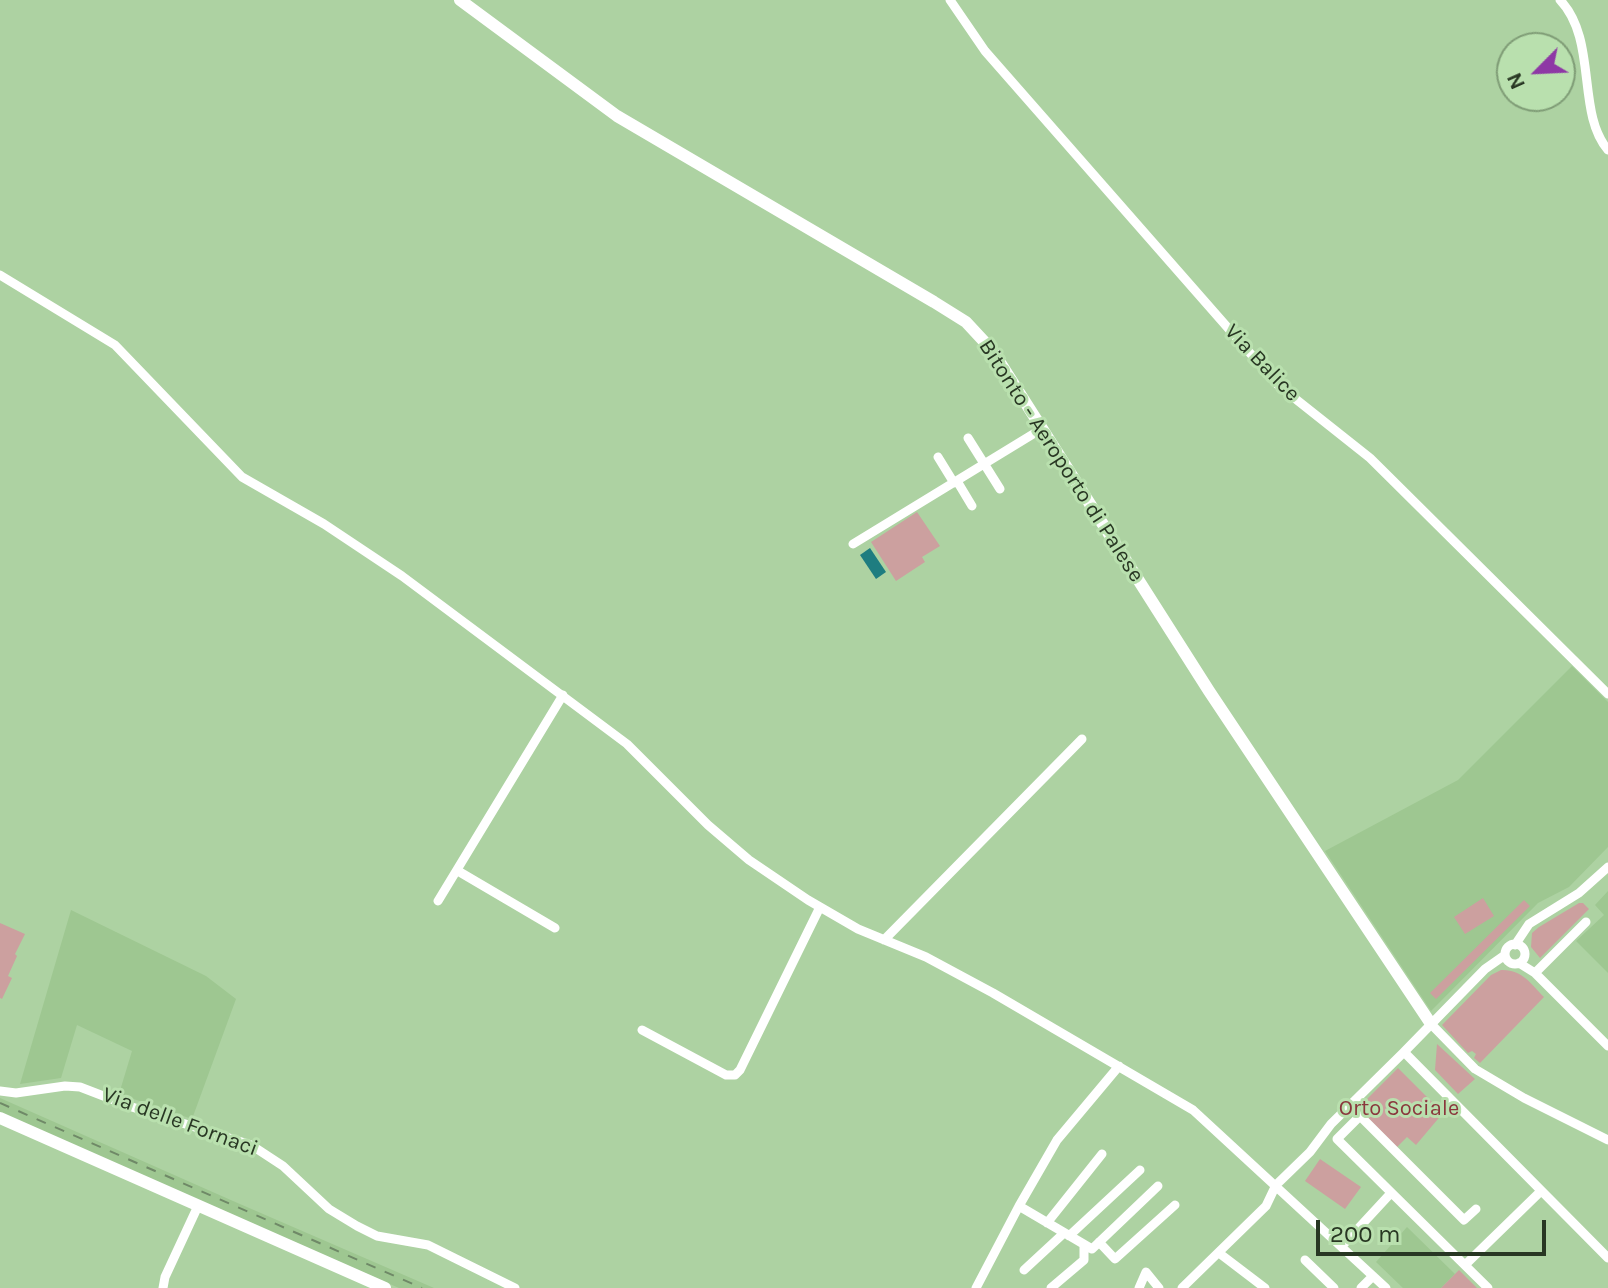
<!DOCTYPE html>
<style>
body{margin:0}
#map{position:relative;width:1608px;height:1288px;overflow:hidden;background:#add2a2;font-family:Karla,sans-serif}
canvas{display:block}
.north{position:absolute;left:1496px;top:32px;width:80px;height:80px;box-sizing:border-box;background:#b9e0ae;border:2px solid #7f9c76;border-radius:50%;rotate:246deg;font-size:22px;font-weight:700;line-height:32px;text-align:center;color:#283723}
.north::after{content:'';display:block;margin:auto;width:28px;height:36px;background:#8e38a5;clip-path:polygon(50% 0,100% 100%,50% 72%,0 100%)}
.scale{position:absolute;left:1316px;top:1220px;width:230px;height:36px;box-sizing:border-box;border:4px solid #283723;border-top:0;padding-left:10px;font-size:24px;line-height:28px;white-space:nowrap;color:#283723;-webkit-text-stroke:6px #b9e0ae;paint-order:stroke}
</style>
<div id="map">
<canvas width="1608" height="1288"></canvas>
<div class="north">N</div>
<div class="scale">200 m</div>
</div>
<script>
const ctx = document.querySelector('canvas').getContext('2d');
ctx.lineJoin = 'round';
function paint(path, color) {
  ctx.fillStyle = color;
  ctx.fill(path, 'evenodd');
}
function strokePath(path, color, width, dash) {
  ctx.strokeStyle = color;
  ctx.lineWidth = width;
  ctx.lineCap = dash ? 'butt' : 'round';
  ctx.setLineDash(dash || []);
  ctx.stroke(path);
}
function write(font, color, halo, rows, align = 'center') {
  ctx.font = font + ' Karla,sans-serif';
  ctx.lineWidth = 6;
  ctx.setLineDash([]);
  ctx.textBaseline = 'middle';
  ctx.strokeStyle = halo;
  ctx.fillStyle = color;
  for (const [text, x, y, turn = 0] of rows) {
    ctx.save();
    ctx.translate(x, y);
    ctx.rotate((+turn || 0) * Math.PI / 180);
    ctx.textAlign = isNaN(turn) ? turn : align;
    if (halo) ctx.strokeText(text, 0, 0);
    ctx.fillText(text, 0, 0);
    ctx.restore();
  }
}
const built = new Path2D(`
 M1572 666 1608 702V847L1569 887 1538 903 1431 1011 1325 851 1458 780Z
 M1608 891V973L1576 941 1604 915 1595 905Z
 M71 910 206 976 236 999 192 1119 119 1094 132 1051 77 1025 61 1078 20 1084Z
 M0 1098 233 1201 434 1288H399L0 1113Z
 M1407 1227 1455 1274 1441 1288H1403L1376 1262Z`);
const green = new Path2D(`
 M917 512 940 546 922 557 925 562 896 581 871 542Z
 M1483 898 1494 916 1465 934 1454 917Z
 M1524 900 1530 906 1436 999 1430 993Z
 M1579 903H1583L1589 909 1540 958 1531 947 1532 933 1539 927Z
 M0 923 25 934 15 954 17 956 8 976 12 978 2 999 0 998Z
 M1501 970C1522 969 1531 984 1544 997L1480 1063 1474 1058 1476 1054 1472 1051 1468 1053 1442 1025 1491 975Z
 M1437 1044 1475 1079 1458 1094 1435 1070Z
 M1398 1068 1443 1113 1416 1145 1407 1137 1397 1147 1358 1108Z
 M1320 1159 1361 1187 1345 1209 1305 1181Z
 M1459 1270 1477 1288H1441Z`);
const water = new Path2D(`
 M870 548 886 572 876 579 860 555Z`);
const minor = new Path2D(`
 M950 0 985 51 1278 385 1370 458 1608 694
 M1560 0C1598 40 1576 113 1608 150
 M0 275 115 345 242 477 324 524 402 576 627 744 708 825 749 860 808 900 858 929 926 957 993 993 1193 1110 1386 1288
 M968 438 1000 489
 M938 457 954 483
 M957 481 972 506
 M853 544 1043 428
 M458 871 555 928
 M438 901 563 695
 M884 940 1082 739
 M1505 954a10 10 0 1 1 20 0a10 10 0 1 1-20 0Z
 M1515 945 1529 924 1579 893 1608 867
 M1505 955 1485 969 1404 1052 1608 1258
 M1519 963 1535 973 1608 1046
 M1535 973 1586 922
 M1431 1024 1475 1069 1524 1098 1608 1140
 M642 1030 726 1075H735L740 1070 820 907
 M0 1091 16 1093 65 1086 80 1087 132 1107 251 1145 283 1166 329 1209 357 1226 377 1236 428 1245 515 1288
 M1019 1206 1092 1249 1158 1186
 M1476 1209 1464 1220 1360 1116 1337 1139 1488 1288
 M1047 1223 1102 1154
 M1069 1236 1140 1170
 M1099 1242 1115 1259 1175 1205
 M1342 1246 1391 1193
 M1219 1253 1265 1288
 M1305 1260 1334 1288
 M1465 1265 1541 1191
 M1024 1270 1064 1233
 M163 1288 165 1277 198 1206
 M976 1288 1019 1206 1057 1140 1119 1066
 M1051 1288 1084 1260V1245
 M1139 1288 1146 1272 1159 1288
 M1182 1288 1266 1206 1276 1185 1310 1152 1331 1124 1404 1052
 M1361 1288 1373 1276`);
const major = new Path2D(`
 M460 0 617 116 934 302 966 322 992 350 1209 691 1431 1024
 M0 1118 385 1288`);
const rail = new Path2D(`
 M0 1103 422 1288`);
const streetNames = [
 ["Via Balice",1262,363,46],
 ["Bitonto - Aeroporto di Palese",1061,461,57],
 ["Via delle Fornaci",180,1122,20]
];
const parkNames = [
 ["Orto Sociale",1399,1109]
];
paint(built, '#9ec791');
paint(green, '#cca09f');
paint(water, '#1e7d80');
strokePath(minor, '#fff', 9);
strokePath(major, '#fff', 12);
strokePath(rail, '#6f8967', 2, [10, 10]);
write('22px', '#283723', '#b9e0ae', streetNames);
write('22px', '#8a373d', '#b9e0ae', parkNames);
</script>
